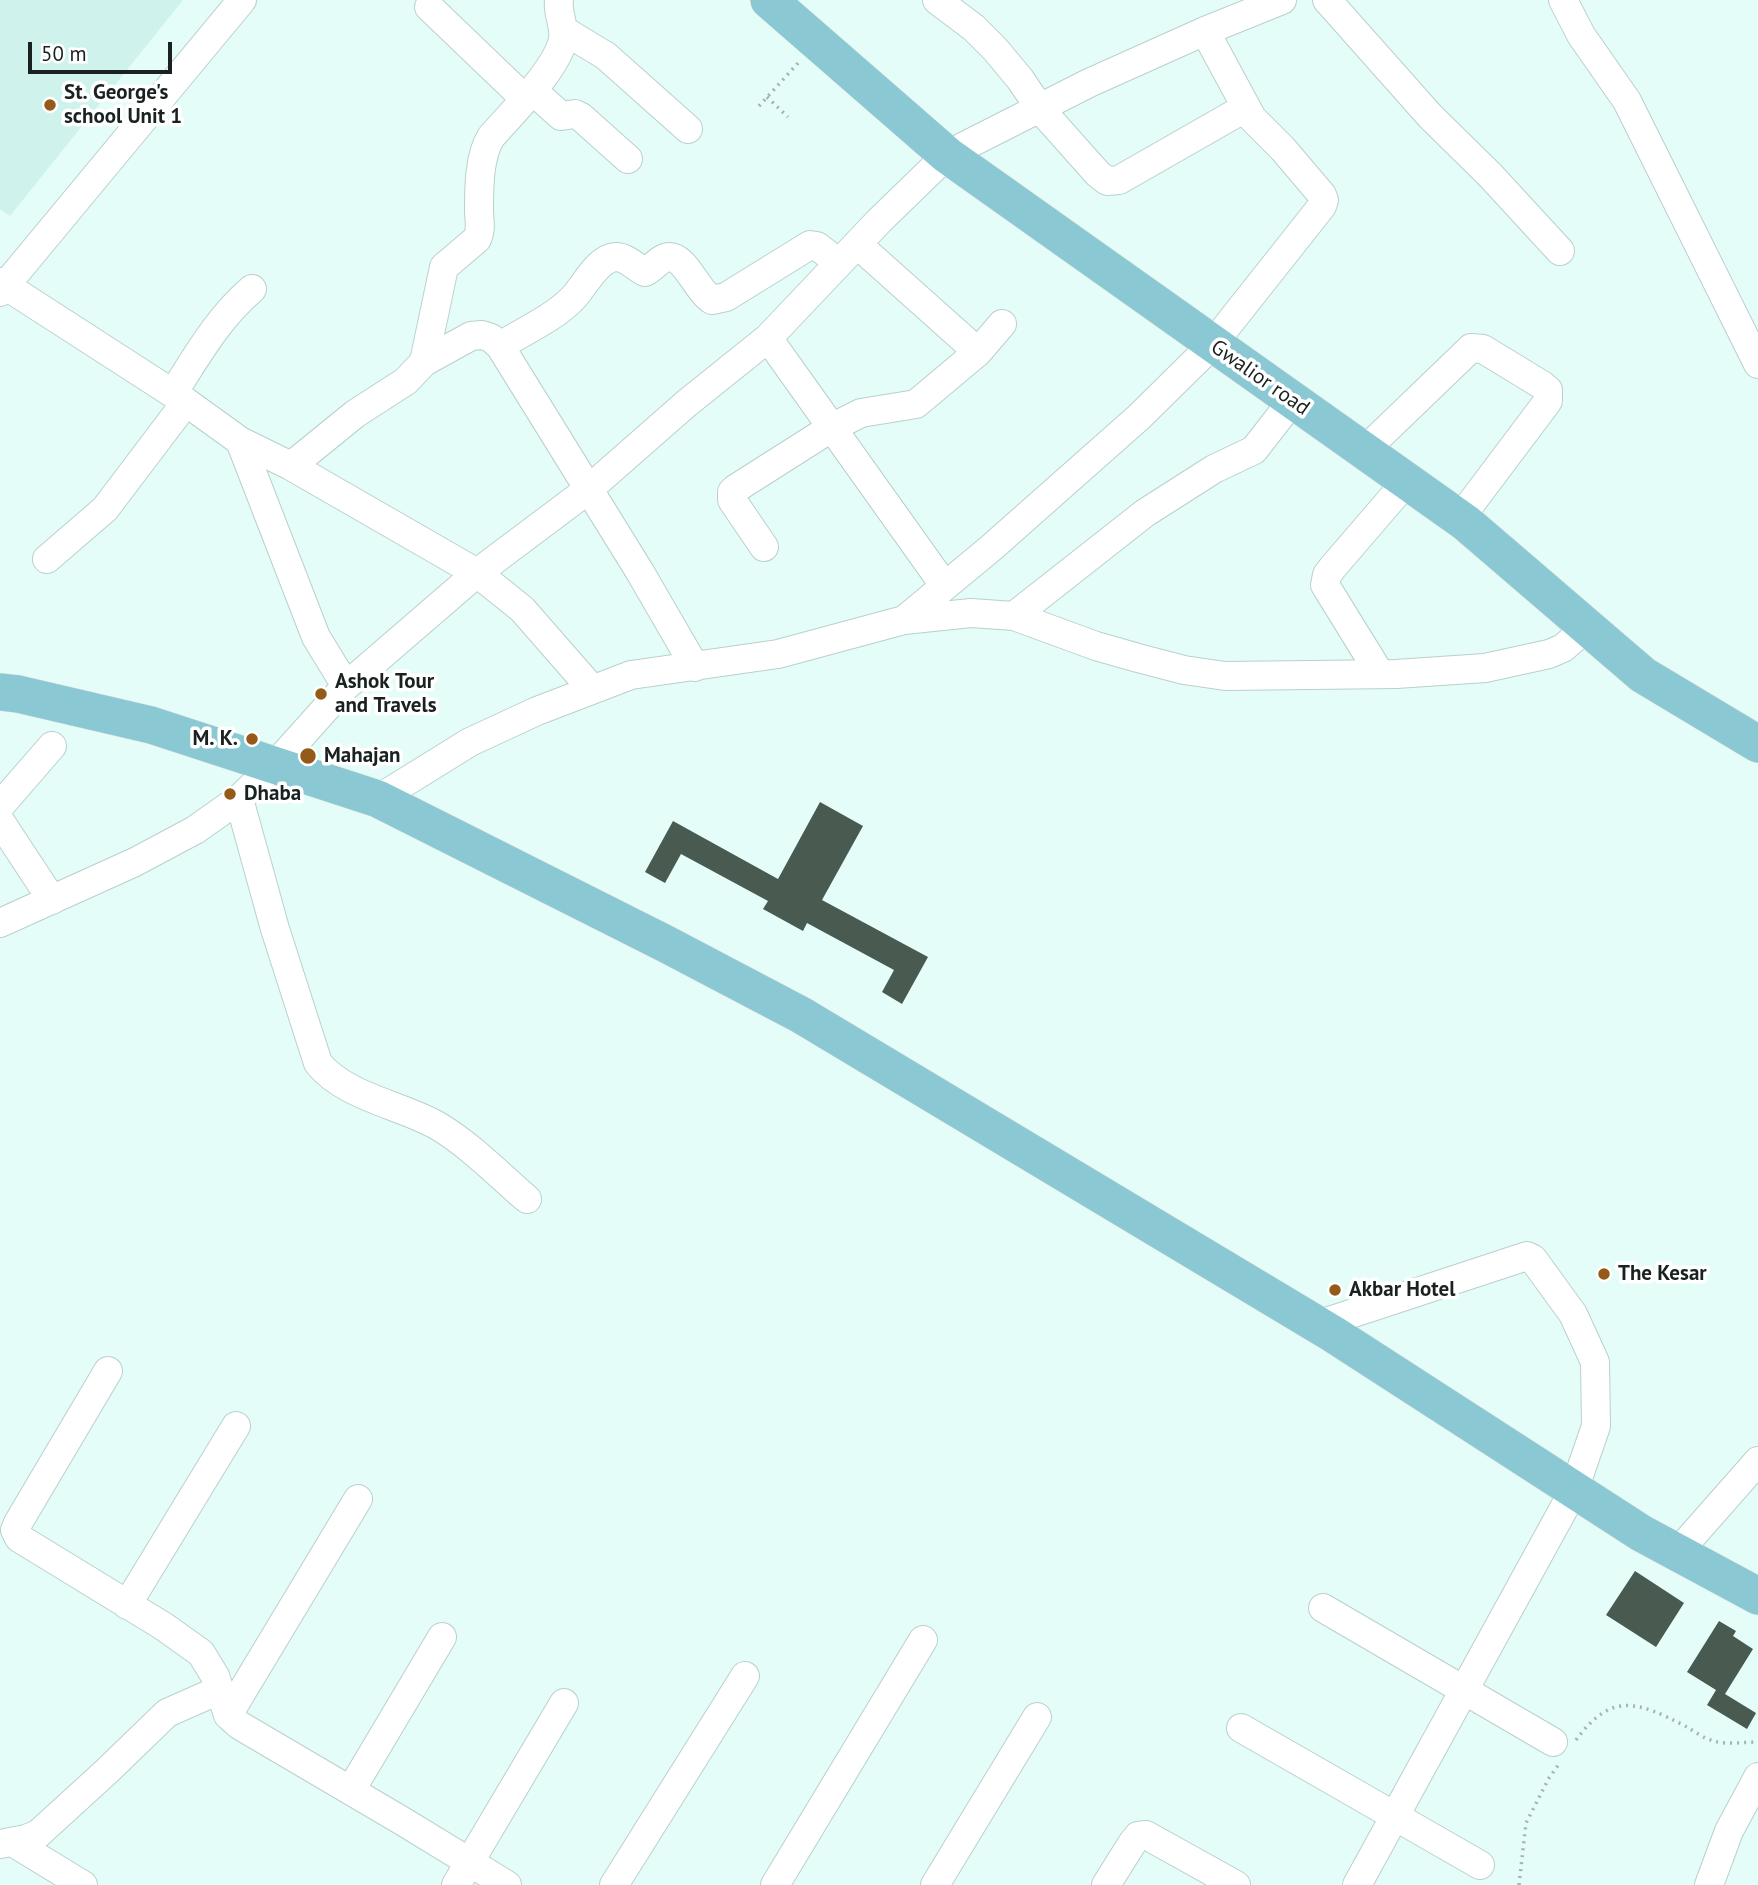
<!DOCTYPE html>
<style>
body{margin:0}
#map{position:relative;width:1758px;height:1885px;overflow:hidden;background:#e5fdf9;font-family:"PT Sans",sans-serif}
canvas{display:block}
.scale{position:absolute;left:28px;top:42px;width:144px;height:32px;box-sizing:border-box;border:4px solid #192220;border-top:0;padding-left:9px;font-size:21px;line-height:24px;white-space:nowrap;color:#192220;-webkit-text-stroke:5px #fff;paint-order:stroke}
</style>
<div id="map">
<canvas width="1758" height="1885"></canvas>
<div class="scale">50 m</div>
</div>
<script>
const ctx = document.querySelector('canvas').getContext('2d');
ctx.lineJoin = 'round';
function paint(path, color) {
  ctx.fillStyle = color;
  ctx.fill(path, 'evenodd');
}
function strokePath(path, color, width, dash) {
  ctx.strokeStyle = color;
  ctx.lineWidth = width;
  ctx.lineCap = dash ? 'butt' : 'round';
  ctx.setLineDash(dash || []);
  ctx.stroke(path);
}
function write(font, color, halo, rows, align = 'center') {
  ctx.font = font + ' "PT Sans",sans-serif';
  ctx.lineWidth = 7;
  ctx.setLineDash([]);
  ctx.textBaseline = 'middle';
  ctx.strokeStyle = halo;
  ctx.fillStyle = color;
  for (const [text, x, y, turn = 0] of rows) {
    ctx.save();
    ctx.translate(x, y);
    ctx.rotate((+turn || 0) * Math.PI / 180);
    ctx.textAlign = isNaN(turn) ? turn : align;
    if (halo) ctx.strokeText(text, 0, 0);
    ctx.fillText(text, 0, 0);
    ctx.restore();
  }
}
const built = new Path2D(`
 M0 0H183L10 216 0 209Z`);
const building = new Path2D(`
 M820 802 863 826 822 900 928 957 902 1004 882 992 894 970 807 923 803 931 763 909 768 901 681 854 665 883 645 872 673 821 778 879Z
 M1635 1571 1684 1603 1656 1647 1606 1615Z
 M1719 1621 1736 1631 1733 1636 1753 1649 1725 1694 1756 1713 1747 1729 1707 1705 1716 1690 1687 1672Z`);
const path = new Path2D(`
 M767 97 788 117
 M759 106 799 62
 M1576 1740C1611 1692 1637 1701 1685 1726 1694 1731 1704 1739 1714 1741 1727 1745 1745 1742 1758 1742
 M1519 1885 1526 1823 1549 1778 1559 1764`);
const minor = new Path2D(`
 M937 0 974 28 995 49 1020 79 1041 110 1098 174 1107 181 1119 180 1245 108
 M1327 0 1430 116 1490 175 1560 251
 M1563 0 1581 35 1627 101 1758 364
 M429 7 525 99
 M563 30 606 56 688 129
 M532 90 561 116 575 114 581 117 628 159
 M857 244 978 352
 M0 282 186 402 240 441 316 637 346 686
 M0 292 242 0
 M768 338 944 585
 M500 346C524 331 554 318 573 298 585 286 597 258 616 257 627 257 636 268 645 272 652 269 661 257 669 257 685 256 698 292 712 300L726 297 810 245 817 246 839 263
 M424 362 444 267 477 239C482 229 479 221 479 210 479 188 479 156 491 137 511 114 558 68 563 39 565 26 557 13 559 0
 M173 393C197 356 218 318 252 289
 M240 441 291 466 477 573 522 609 592 689
 M1364 451 1471 348 1483 349 1542 385 1548 390V401L1460 518
 M291 466 355 414 406 381 424 362 471 336 482 335 491 338 500 346 640 572 695 667
 M764 547 732 500V492L735 489 831 428 861 413 916 404 978 352 1002 324
 M47 559 105 509 186 402
 M1014 616 1145 513 1214 469 1254 450 1292 401
 M904 620 991 548 1139 417 1212 345 1322 206 1324 200 1322 195 1283 149 1252 118 1205 31
 M1380 674 1325 585 1327 575 1333 567 1407 481
 M239 799 275 929 318 1063C345 1097 402 1105 438 1126 470 1145 498 1174 527 1199
 M378 799 470 742 537 711 631 675 778 654 904 620 971 613 1014 616 1096 646 1138 658 1184 670 1225 676 1396 674 1485 668 1549 654 1563 648 1587 627
 M0 806 52 746
 M0 821 52 900
 M0 923 135 862 195 830 239 799 275 765 346 686 477 573 589 489 687 403 768 338 879 221 947 155 1089 83 1205 31 1282 0
 M1317 1325 1527 1256 1533 1259 1573 1314 1595 1362 1596 1426 1574 1490 1357 1885
 M108 1371 18 1523 15 1530 19 1538 163 1626 201 1653 215 1676 228 1715 239 1725 404 1822 507 1885
 M1677 1553 1758 1461
 M127 1605 236 1426
 M1323 1608 1553 1742
 M228 1715 358 1499
 M1241 1728 1480 1865
 M351 1790 442 1637
 M14 1843 83 1885
 M0 1844 26 1839 38 1834 106 1772 167 1713 219 1690
 M456 1885 564 1703
 M614 1885 745 1676
 M775 1885 923 1640
 M935 1885 1037 1717
 M1106 1885 1133 1842 1138 1836 1146 1835 1236 1885
 M1709 1885 1729 1831 1758 1777`);
const major = new Path2D(`
 M769 0 947 155 1466 523 1643 675 1758 744
 M0 692 18 694 151 725 378 799 666 944 801 1015 1333 1334 1641 1533 1758 1596`);
const markers = [
 [50,105,7,"#955a1a"],
 [321,694,7,"#955a1a"],
 [252,739,7,"#955a1a"],
 [308,756,9,"#955a1a"],
 [230,794,7,"#955a1a"],
 [1604,1274,7,"#955a1a"],
 [1335,1290,7,"#955a1a"]
];
const poiNames = [
 ["St. George's",64,93],
 ["school Unit 1",64,117],
 ["Ashok Tour",335,682],
 ["and Travels",335,706],
 ["M. K.",238,739,"right"],
 ["Mahajan",324,756],
 ["Dhaba",244,794],
 ["The Kesar",1618,1274],
 ["Akbar Hotel",1349,1290]
];
const streetNames = [
 ["Gwalior road",1260,378,35]
];
paint(built, '#d0f2ed');
paint(building, '#495a50');
strokePath(minor, '#b9d0cc', 30);
strokePath(major, '#dadcdb', 38);
strokePath(path, '#a1b4b0', 3.5, [2, 5]);
strokePath(minor, '#fff', 28);
strokePath(major, '#8ac8d3', 37);
for (const [x, y, r, color] of markers) {
  const dot = new Path2D();
  dot.arc(x, y, r, 0, 2 * Math.PI);
  ctx.fillStyle = color;
  ctx.fill(dot);
  strokePath(dot, '#fff', 2.5);
}
write('bold 21px', '#192220', '#fff', poiNames, 'left');
write('21px', '#192220', '#fff', streetNames);
</script>
